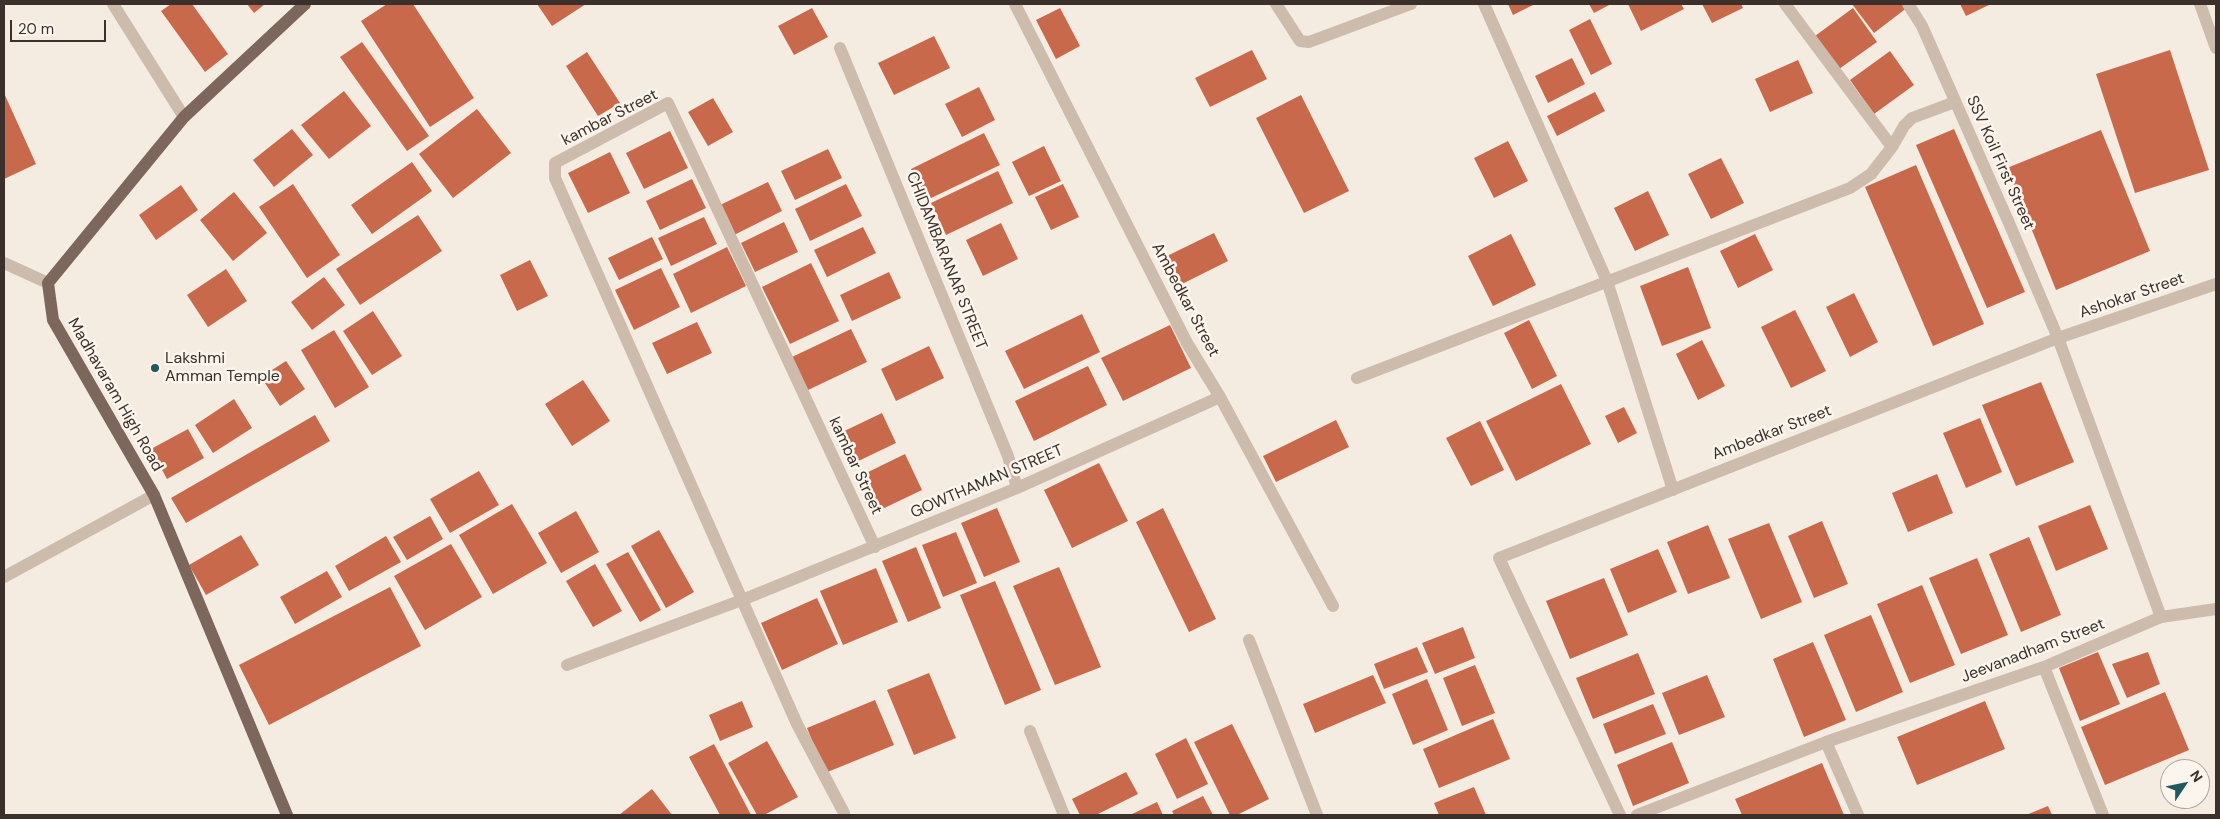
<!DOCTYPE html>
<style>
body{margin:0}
#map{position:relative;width:2220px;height:819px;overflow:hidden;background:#f4ebe1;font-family:"DM Sans",sans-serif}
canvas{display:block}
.frame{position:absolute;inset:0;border:5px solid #3b302b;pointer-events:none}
.north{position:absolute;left:2160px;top:759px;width:50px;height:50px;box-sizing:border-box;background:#fbf5ee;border:1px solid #aea6a0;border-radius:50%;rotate:56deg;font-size:14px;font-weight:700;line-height:20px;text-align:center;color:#3b302b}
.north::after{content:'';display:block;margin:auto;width:18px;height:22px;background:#1f5a5e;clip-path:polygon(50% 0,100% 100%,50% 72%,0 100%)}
.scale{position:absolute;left:10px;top:20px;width:96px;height:22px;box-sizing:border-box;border:2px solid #3b302b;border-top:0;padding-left:6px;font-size:15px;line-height:18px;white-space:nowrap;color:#3b302b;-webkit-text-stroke:4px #fbf5ee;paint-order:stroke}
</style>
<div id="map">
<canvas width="2220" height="819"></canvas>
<div class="frame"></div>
<div class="north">N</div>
<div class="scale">20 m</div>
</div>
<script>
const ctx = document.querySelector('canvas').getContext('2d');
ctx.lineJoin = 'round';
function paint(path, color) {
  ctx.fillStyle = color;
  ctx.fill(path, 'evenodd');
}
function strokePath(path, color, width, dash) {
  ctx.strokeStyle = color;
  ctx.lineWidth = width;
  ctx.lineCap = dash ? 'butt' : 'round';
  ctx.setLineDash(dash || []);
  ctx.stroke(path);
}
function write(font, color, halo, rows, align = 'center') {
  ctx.font = font + ' "DM Sans",sans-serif';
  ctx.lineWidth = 5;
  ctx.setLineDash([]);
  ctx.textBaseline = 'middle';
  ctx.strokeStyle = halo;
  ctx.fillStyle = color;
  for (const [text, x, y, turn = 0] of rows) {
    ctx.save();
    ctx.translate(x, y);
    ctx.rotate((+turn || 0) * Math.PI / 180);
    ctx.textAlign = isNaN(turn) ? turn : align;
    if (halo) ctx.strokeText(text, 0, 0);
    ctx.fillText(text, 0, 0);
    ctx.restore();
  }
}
const building = new Path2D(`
 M171 4H192L228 54 205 72 161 11Z
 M247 4H265L254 13Z
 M387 4H413L474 98 430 127 361 21Z
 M537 4H586L552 26Z
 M1508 4H1535L1513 15Z
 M1589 4H1611L1594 13Z
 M1628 4H1681L1684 9 1641 31Z
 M1702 4H1741L1743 8 1712 23Z
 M1852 4H1906L1908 7 1874 33Z
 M1960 4H1991L1966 16Z
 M812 8 828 37 794 55 778 26Z
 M1060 8 1080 46 1056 59 1036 20Z
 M1853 8 1877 42 1839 69 1815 36Z
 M1590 19 1612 64 1591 75 1569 30Z
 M934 36 950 68 894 95 878 63Z
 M362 42 429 136 407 151 340 57Z
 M1252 50 1267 79 1210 107 1195 78Z
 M2170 50 2209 170 2135 193 2096 74Z
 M1890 51 1914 85 1874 114 1850 80Z
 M587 52 620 103 598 116 566 66Z
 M1572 58 1585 84 1548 103 1535 76Z
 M1798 60 1813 93 1770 112 1755 79Z
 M979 87 995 120 962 137 945 104Z
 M344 91 371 126 329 159 301 125Z
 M1595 92 1605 111 1557 136 1547 116Z
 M4 93 36 164 4 179Z
 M1301 95 1349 191 1304 213 1256 118Z
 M713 98 733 132 708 146 688 112Z
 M477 109 511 153 453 198 419 154Z
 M292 129 313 155 274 187 253 160Z
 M1954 129 2025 292 1987 308 1916 145Z
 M2101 130 2150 251 2056 290 2007 168Z
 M670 131 688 168 644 189 626 153Z
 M984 133 1000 165 927 200 911 169Z
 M1508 141 1528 181 1494 198 1474 158Z
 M1044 146 1061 181 1029 196 1012 162Z
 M828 149 842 178 795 200 781 171Z
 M610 152 630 193 588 213 568 173Z
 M1721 158 1744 203 1711 219 1688 174Z
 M412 162 432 191 372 234 351 205Z
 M1916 165 1984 324 1933 346 1865 187Z
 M998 171 1013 203 946 235 931 203Z
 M692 179 706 208 660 230 646 201Z
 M768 182 782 211 732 236 718 206Z
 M293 184 340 255 307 278 259 207Z
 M846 184 862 216 810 241 795 209Z
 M1063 184 1079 217 1051 230 1035 197Z
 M181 185 198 210 156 240 139 215Z
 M1648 191 1669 235 1635 251 1614 208Z
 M234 192 267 233 233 261 200 220Z
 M418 215 442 251 360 305 336 269Z
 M704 217 717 244 671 266 658 238Z
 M784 222 798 252 755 272 741 243Z
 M1001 223 1018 259 983 276 966 240Z
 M863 227 876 253 827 277 814 250Z
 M1214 233 1228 261 1182 284 1167 256Z
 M1511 234 1536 285 1493 306 1468 256Z
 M1755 234 1773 270 1738 288 1720 251Z
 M652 237 663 259 619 280 608 258Z
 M727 247 746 286 691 313 673 274Z
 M530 260 548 296 517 311 500 275Z
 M811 263 839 321 790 344 762 287Z
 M1688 267 1711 328 1662 346 1640 286Z
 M661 268 680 307 634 330 615 290Z
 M226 269 247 301 208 327 187 295Z
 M889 272 901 298 852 321 840 295Z
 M324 277 345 305 312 330 291 302Z
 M1854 293 1878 342 1850 357 1826 307Z
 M1795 310 1826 371 1791 388 1761 327Z
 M373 311 402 356 372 375 343 331Z
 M1082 314 1100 352 1024 389 1005 351Z
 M1529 320 1557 376 1532 389 1504 333Z
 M697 322 712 353 667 374 652 343Z
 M1170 325 1191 368 1123 401 1101 358Z
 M851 329 867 362 808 390 792 357Z
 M334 330 369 387 335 408 301 350Z
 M1702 340 1725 386 1698 400 1676 354Z
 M929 346 944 378 896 401 881 369Z
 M286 361 305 389 280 406 261 377Z
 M1088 366 1107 405 1034 441 1015 401Z
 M583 380 610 421 572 446 545 404Z
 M2041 382 2074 462 2016 486 1982 405Z
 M1561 384 1591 444 1516 481 1486 421Z
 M234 399 252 428 213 453 195 425Z
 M1624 407 1637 433 1618 443 1605 416Z
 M882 413 896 443 850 465 836 435Z
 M315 415 330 441 186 523 171 498Z
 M1980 418 2002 472 1966 488 1943 433Z
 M1336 420 1349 447 1276 482 1263 456Z
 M1480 421 1504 470 1471 486 1446 438Z
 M188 429 204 458 167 479 151 449Z
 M905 454 922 490 878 511 860 476Z
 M1099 463 1128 521 1072 548 1044 490Z
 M479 471 499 505 450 533 430 499Z
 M1937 474 1953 513 1908 532 1892 493Z
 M512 504 547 563 493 594 459 535Z
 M2090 505 2108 549 2056 571 2038 526Z
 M997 508 1020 562 984 577 961 523Z
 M1163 508 1216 619 1189 632 1136 522Z
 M576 511 599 552 561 573 538 533Z
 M430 516 443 539 407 560 393 537Z
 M1822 521 1848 584 1814 598 1788 536Z
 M1769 523 1802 602 1761 619 1728 539Z
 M1708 525 1730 578 1688 594 1667 542Z
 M659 530 694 592 666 608 631 546Z
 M956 532 977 583 943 597 922 545Z
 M241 535 259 565 206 595 189 565Z
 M386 536 401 562 349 591 335 566Z
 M2029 537 2061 615 2021 632 1989 554Z
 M451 544 482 597 425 630 394 576Z
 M916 547 941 608 908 622 882 561Z
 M1658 549 1677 592 1628 613 1610 569Z
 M628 552 661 610 640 622 606 564Z
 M1977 558 2008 635 1961 654 1929 578Z
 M595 564 622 611 593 627 566 581Z
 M1059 567 1101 667 1055 685 1013 586Z
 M876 568 898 622 843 645 820 591Z
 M327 571 342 597 295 624 280 597Z
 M1604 578 1628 635 1570 659 1546 601Z
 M995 581 1041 690 1005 705 960 595Z
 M1922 585 1955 665 1910 683 1877 604Z
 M390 587 421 646 269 725 239 665Z
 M817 598 838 644 782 670 761 623Z
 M1871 615 1903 692 1856 712 1824 635Z
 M1463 627 1475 658 1435 674 1422 643Z
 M1813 642 1846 720 1804 737 1773 659Z
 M1417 647 1428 672 1384 689 1374 664Z
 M2098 652 2120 704 2080 721 2059 668Z
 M2148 652 2160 684 2127 698 2112 664Z
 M1638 653 1655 694 1593 719 1576 678Z
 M1475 665 1495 713 1462 726 1443 678Z
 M929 673 956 738 914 755 887 690Z
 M1373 675 1386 703 1315 733 1303 704Z
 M1707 675 1725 717 1679 735 1662 693Z
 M1427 679 1448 730 1413 745 1392 694Z
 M2165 692 2189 750 2105 785 2081 727Z
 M875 700 894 745 825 773 807 728Z
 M742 701 753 727 720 741 709 715Z
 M1985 701 2005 749 1917 785 1897 737Z
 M1653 704 1666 734 1615 754 1603 724Z
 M1493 719 1510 759 1439 788 1423 749Z
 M1232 724 1269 799 1237 815H1230L1194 742Z
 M1186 738 1208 784 1177 799 1155 754Z
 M767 741 798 797 764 815H757L728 763Z
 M1672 742 1689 783 1633 806 1617 765Z
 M714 744 751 815H720L689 757Z
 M1822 763 1844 815H1742L1735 799Z
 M1126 772 1138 794 1096 815H1080L1072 799Z
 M1474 787 1486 815H1439L1434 803Z
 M652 789 672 815H619Z
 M1203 796 1213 815H1174L1172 811Z
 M1157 802 1163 815H1130Z
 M2048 806 2052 815H2026Z`);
const service = new Path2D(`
 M2161 617 2216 609`);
const minor = new Path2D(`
 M113 4 184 117
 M1015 4 1187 343 1220 397 1333 606
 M1276 4 1300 41 1309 42 1411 4
 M1484 4 1607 281 1673 490
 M1785 4 1892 147
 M2200 4 2216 48
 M840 48 1008 456 1017 488
 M1357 378 1850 188 1871 174 1892 147 1904 126 1912 118 1955 102
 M4 577 154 495
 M1249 640 1317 815
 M567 665 742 600 1017 488 1220 397
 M2044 667 2103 815
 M1030 731 1064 815
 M1826 742 1858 815
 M844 813 797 724 555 178V163L668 103 875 547
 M1620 815 1499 558 2058 338 2216 284
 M1637 815 1826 742 2044 667 2161 617 2058 338 2009 223 1922 26 1908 4`);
const tertiary = new Path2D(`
 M4 263 48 283`);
const primary = new Path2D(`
 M287 815 154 495 53 320 48 283 184 117 305 4`);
const markers = [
 [155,368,5,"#1f5a5e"]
];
const streetNames = [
 ["kambar Street",610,118,-27],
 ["SSV Koil First Street",2000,163,66],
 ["CHIDAMBARANAR STREET",946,261,68],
 ["Ashokar Street",2132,296,-19],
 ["Ambedkar Street",1185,300,62],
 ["Madhavaram High Road",115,395,60],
 ["Ambedkar Street",1772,433,-21],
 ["kambar Street",855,466,65],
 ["GOWTHAMAN STREET",987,482,-23],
 ["Jeevanadham Street",2033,651,-21]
];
const poiNames = [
 ["Lakshmi",165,359],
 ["Amman Temple",165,377]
];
paint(building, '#c8694b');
strokePath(service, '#cdbbac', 12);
strokePath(minor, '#cdbbac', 12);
strokePath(tertiary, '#cdbbac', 12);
strokePath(primary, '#7d675c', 12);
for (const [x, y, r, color] of markers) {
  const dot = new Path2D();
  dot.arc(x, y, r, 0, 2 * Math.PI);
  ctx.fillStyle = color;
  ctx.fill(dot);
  strokePath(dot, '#fbf5ee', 2);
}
write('16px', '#3b302b', '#fbf5ee', streetNames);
write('16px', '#3b302b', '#fbf5ee', poiNames, 'left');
</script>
